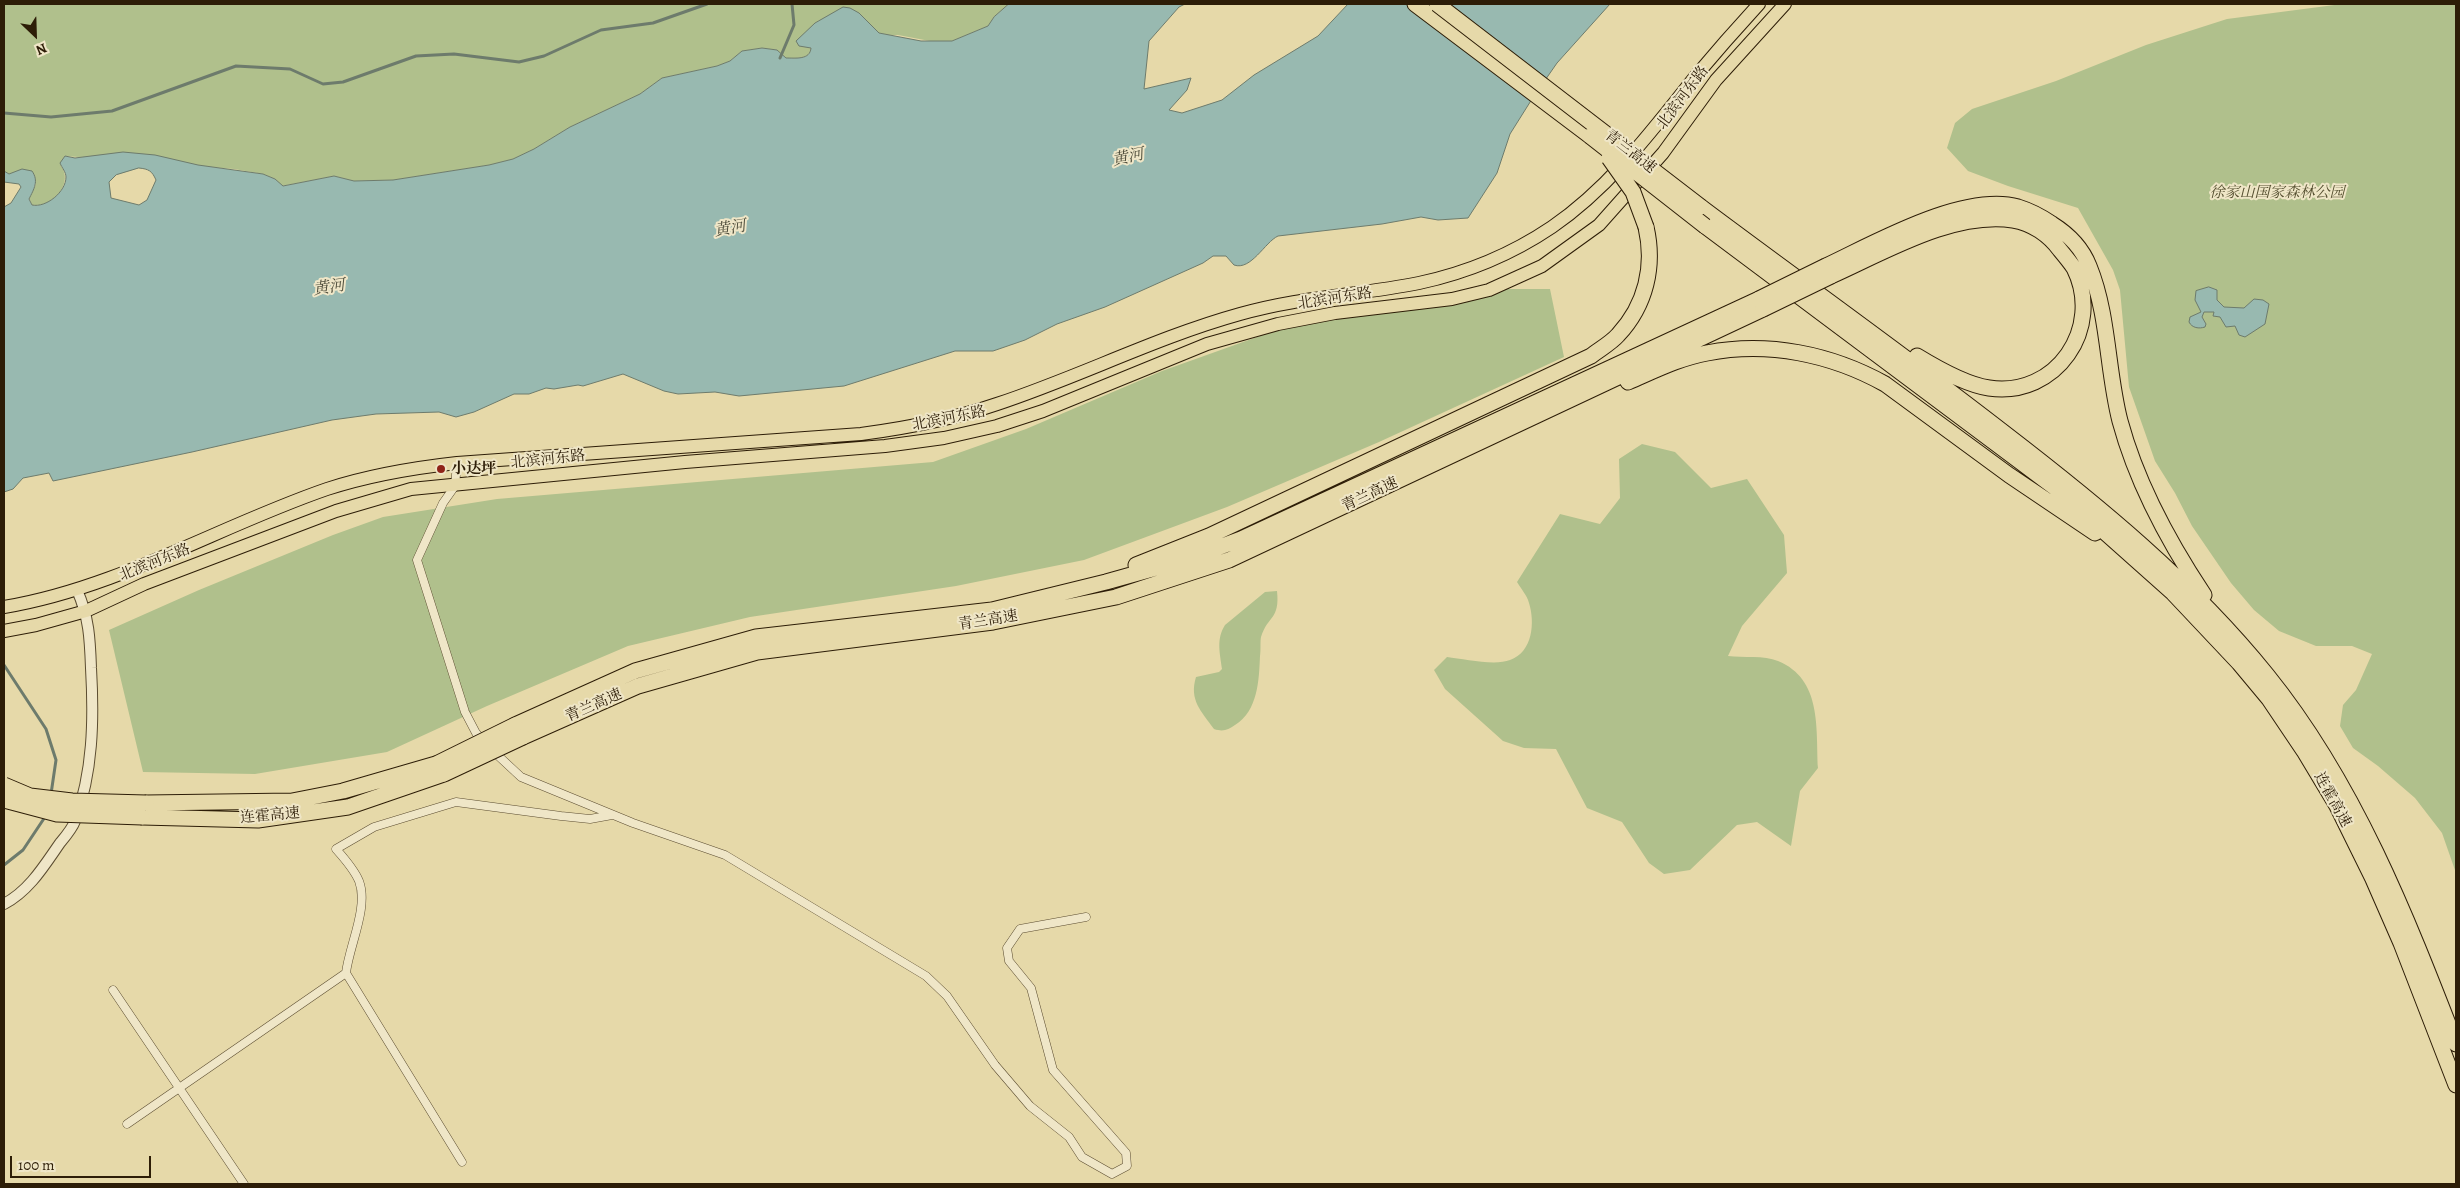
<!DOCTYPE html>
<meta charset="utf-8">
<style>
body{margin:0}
#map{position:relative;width:2460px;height:1188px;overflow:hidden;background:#e6d9a9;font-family:Alegreya,serif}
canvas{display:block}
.frame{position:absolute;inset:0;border:5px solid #2d1d07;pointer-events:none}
.north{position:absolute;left:10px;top:10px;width:50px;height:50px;-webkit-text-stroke:4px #efe6c7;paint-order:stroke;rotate:156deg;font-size:14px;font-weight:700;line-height:20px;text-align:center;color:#2d1d07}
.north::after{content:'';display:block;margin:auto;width:18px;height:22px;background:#2d1d07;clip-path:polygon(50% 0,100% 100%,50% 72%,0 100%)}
.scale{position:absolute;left:10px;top:1156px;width:141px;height:22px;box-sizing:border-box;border:2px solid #2d1d07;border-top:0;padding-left:6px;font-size:15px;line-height:18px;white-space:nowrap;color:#2d1d07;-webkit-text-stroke:4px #efe6c7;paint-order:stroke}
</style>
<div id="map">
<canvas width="2460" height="1188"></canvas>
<div class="frame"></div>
<div class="north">N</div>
<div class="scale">100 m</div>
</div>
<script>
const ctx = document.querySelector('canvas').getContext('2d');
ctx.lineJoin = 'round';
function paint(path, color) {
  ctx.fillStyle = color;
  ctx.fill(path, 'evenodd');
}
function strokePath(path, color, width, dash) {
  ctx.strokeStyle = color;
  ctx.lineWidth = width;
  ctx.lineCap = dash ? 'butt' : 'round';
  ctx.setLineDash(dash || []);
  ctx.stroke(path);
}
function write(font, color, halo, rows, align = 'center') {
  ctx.font = font + ' Alegreya,"Noto Serif SC",serif';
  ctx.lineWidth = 4;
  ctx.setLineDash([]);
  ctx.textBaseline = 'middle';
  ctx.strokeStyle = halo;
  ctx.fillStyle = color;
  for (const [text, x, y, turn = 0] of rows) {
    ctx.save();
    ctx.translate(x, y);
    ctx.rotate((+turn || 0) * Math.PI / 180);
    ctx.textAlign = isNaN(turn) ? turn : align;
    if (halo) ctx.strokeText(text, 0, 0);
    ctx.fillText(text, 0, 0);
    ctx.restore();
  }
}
const green = new Path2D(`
 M4 4H1009L994 17 988 26 952 41 935 42 898 35H887L820 20 815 23 800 39 811 48C810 60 796 58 786 58L777 50 762 48 742 51 730 61 717 66 662 78 640 94 570 127 534 149 513 159 489 165 393 180 354 181 334 176 282 186 275 179 263 174 234 169 65 156 61 166C74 183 52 209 32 205L29 198 36 184 16 173 9 174 4 171Z
 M2342 4H2456V873L2442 833 2415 798 2378 766 2353 748 2340 726 2343 705 2356 690 2372 654 2352 646H2316L2279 631 2254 610 2231 583 2192 526 2175 493 2155 461 2129 387 2120 290 2113 270 2078 208 2008 186 1968 171 1947 148 1955 123 1972 109 2056 81 2146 45 2227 19Z
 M1483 289H1550L1564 357 1379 442 1227 507 1084 560 956 586 750 617 628 646 487 706 387 752 255 774 143 772 109 630 199 590 333 535 383 517 497 499 933 462 1026 429 1162 371 1271 332 1400 303Z
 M1642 444 1675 452 1711 488 1747 479 1784 535 1787 573 1742 626 1728 656C1743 658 1764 655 1778 661 1822 679 1816 728 1818 768L1800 791 1791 846 1757 822 1737 825 1690 870 1664 874 1649 863 1622 822 1587 808 1556 749 1524 748 1503 741 1445 689 1434 670 1447 657C1464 659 1495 666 1510 660 1533 652 1535 622 1529 603 1527 595 1521 589 1517 582L1560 514 1600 524 1620 498 1619 459Z
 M1277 591C1280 620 1268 615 1261 637 1260 642 1261 650 1260 656 1259 680 1258 711 1235 725 1228 730 1223 732 1214 729 1201 711 1189 700 1196 677L1219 672 1222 669C1220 653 1216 639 1225 625L1265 592Z`);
const water = new Path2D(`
 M1009 4H1185L1179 7 1149 41 1144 89 1191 78 1187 90 1169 110 1182 113 1222 100 1254 75 1318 36 1348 4H1610L1557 63 1532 99 1510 134 1497 173 1468 218 1438 220 1421 217 1382 224 1278 236C1265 242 1251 271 1234 265L1226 256H1213L1203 263 1105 307 1057 324 1025 340 993 351H955L844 386 739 396 715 392 678 394 664 391 623 374 583 386 578 385 554 389 546 388 529 394H514L474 412 456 417 439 412 376 414 332 420 192 452 53 481 49 473 23 478 13 489 4 492V207L11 203 21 187 19 184 4 182V171L9 174 22 169 32 171C39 181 34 189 29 199L32 205C46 208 66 192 66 177 66 172 62 168 60 163L65 156 75 158 123 152 155 155 198 165 263 174 275 179 283 186 334 176 354 181 393 180 489 165 513 159 534 149 570 127 640 94 662 78 717 66 730 61 742 51 762 48 777 50 786 58C796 58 810 60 811 48L799 46 796 41 815 23 843 7 850 8 859 13 879 33 921 41H952L988 26 994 17ZM139 168C149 169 152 171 156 180L147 200 139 205 111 198 109 182 116 175Z
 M2209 287 2217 290V300L2224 307 2244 308 2254 299 2263 300 2269 304 2265 324 2245 337 2239 335 2235 326 2226 327 2220 317 2213 316 2214 312H2204L2202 317 2206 324 2205 327C2199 329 2192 328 2189 322L2190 317 2201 312 2195 300 2196 291Z`);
const stream = new Path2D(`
 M780 58 794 25 792 4
 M4 113 51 117 112 111 236 66 290 69 323 84 343 82 416 56 454 54 519 62 544 56 601 30 653 23 707 4
 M4 665 46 729 56 760 51 794
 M4 865 23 850 45 817`);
const minor = new Path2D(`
 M457 463 455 486 443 503 417 560 465 712 476 733 484 742
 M492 750 521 777 633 823 725 855 926 976 947 996 995 1065 1030 1106 1069 1137 1082 1157 1112 1174 1127 1166 1126 1153 1053 1070 1031 988 1009 961 1007 948 1020 929 1086 917
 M113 990 244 1184
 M127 1124 346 973
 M462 1162 346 973C349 946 369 907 359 881 354 869 344 858 336 849L374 827 456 802 561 816 590 819 612 815`);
const tertiary = new Path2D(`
 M4 904C29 891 44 866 60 843 65 837 72 829 75 821 93 772 94 720 91 668 90 639 89 617 77 590`);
const primary = new Path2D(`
 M4 607C118 588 219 526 327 489 370 475 412 468 457 463L861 434C907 428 953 419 997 404 1079 377 1157 337 1240 314 1299 297 1359 295 1419 283 1466 273 1512 254 1552 227 1609 188 1651 132 1694 78 1715 53 1737 28 1759 4
 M4 631 36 625 86 611 144 584 336 511 411 489 685 462 885 446 944 438 997 426 1043 411 1207 344 1278 324 1335 313 1452 299 1489 290 1542 266 1599 225 1663 153 1716 80 1785 4`);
const motorway = new Path2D(`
 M1415 4 1590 136
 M1701 207C1801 282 1904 355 2003 432 2098 505 2191 581 2267 675 2355 784 2406 915 2456 1044
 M1705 226 2054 487 2173 593 2239 663 2269 699 2304 751 2337 806 2373 879 2401 943 2456 1085
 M1826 266C1875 243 1964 192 2018 207 2031 211 2042 217 2052 224 2068 234 2082 248 2089 266 2109 315 2107 371 2120 421 2137 484 2168 541 2204 595
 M1831 276C1885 252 1953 211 2013 220 2032 223 2049 235 2060 250 2065 256 2070 262 2074 268 2104 328 2056 398 1989 388 1967 385 1935 367 1917 356
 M1628 382C1654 371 1679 358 1707 353 1768 341 1831 354 1885 384L2009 475 2095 533
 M1136 565 1209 536 1591 356C1600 349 1611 343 1618 335 1646 305 1655 266 1646 227
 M515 725 635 671 756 637 992 610 1106 582 1188 559 1241 539 1759 299
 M523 737 638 686 757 652 993 622 1116 597 1229 560 1763 309
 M146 803 292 801 343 791 436 764
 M142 817 258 820 348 807 444 774`);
const motorwayBridge = new Path2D(`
 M1437 4 1701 207
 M1590 136 1705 226
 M1609 158 1633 192 1646 227
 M1759 299 1826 266
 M1763 309 1831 276
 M436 764 515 725
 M444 774 523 737
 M4 785 30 796 72 801 146 803
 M4 800 57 814 142 817`);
const markers = [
 [441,469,5,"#8f2418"]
];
const streetNames = [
 ["北滨河东路",1683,98,-53],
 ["青兰高速",1630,152,38],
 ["北滨河东路",1335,299,-9],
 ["北滨河东路",949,419,-11],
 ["北滨河东路",548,460,-6],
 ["青兰高速",1370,495,-25],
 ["北滨河东路",155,563,-22],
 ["青兰高速",988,621,-9],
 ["青兰高速",594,706,-24],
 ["连霍高速",2332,800,61],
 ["连霍高速",270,816,-5]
];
const parkNames = [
 ["徐家山国家森林公园",2277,193]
];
const poiNames = [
 ["小达坪",451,469]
];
const waterNames = [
 ["黄河",1128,158,-12],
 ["黄河",730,229,-10],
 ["黄河",329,288,-8]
];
paint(green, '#b0c08c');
paint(water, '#98b9b0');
strokePath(water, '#6d7b6c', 1);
strokePath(stream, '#6d7b6c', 3);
strokePath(minor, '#5b4c30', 9);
strokePath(tertiary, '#5b4c30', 12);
strokePath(primary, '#2d1d07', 14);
strokePath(motorway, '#2d1d07', 17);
strokePath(minor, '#efe6c7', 8);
strokePath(tertiary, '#efe6c7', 10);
strokePath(primary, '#e6d9a9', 12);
strokePath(motorway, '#e6d9a9', 15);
strokePath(motorwayBridge, '#2d1d07', 17, []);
strokePath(motorwayBridge, '#e6d9a9', 15);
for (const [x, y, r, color] of markers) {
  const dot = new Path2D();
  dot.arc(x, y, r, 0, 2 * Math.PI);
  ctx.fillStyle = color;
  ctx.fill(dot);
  strokePath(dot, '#efe6c7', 2);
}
write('15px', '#2d1d07', '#efe6c7', streetNames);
write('italic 15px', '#544e2f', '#efe6c7', parkNames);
write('bold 15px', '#2d1d07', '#efe6c7', poiNames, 'left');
write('italic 16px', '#4d4c3a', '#efe6c7', waterNames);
</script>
